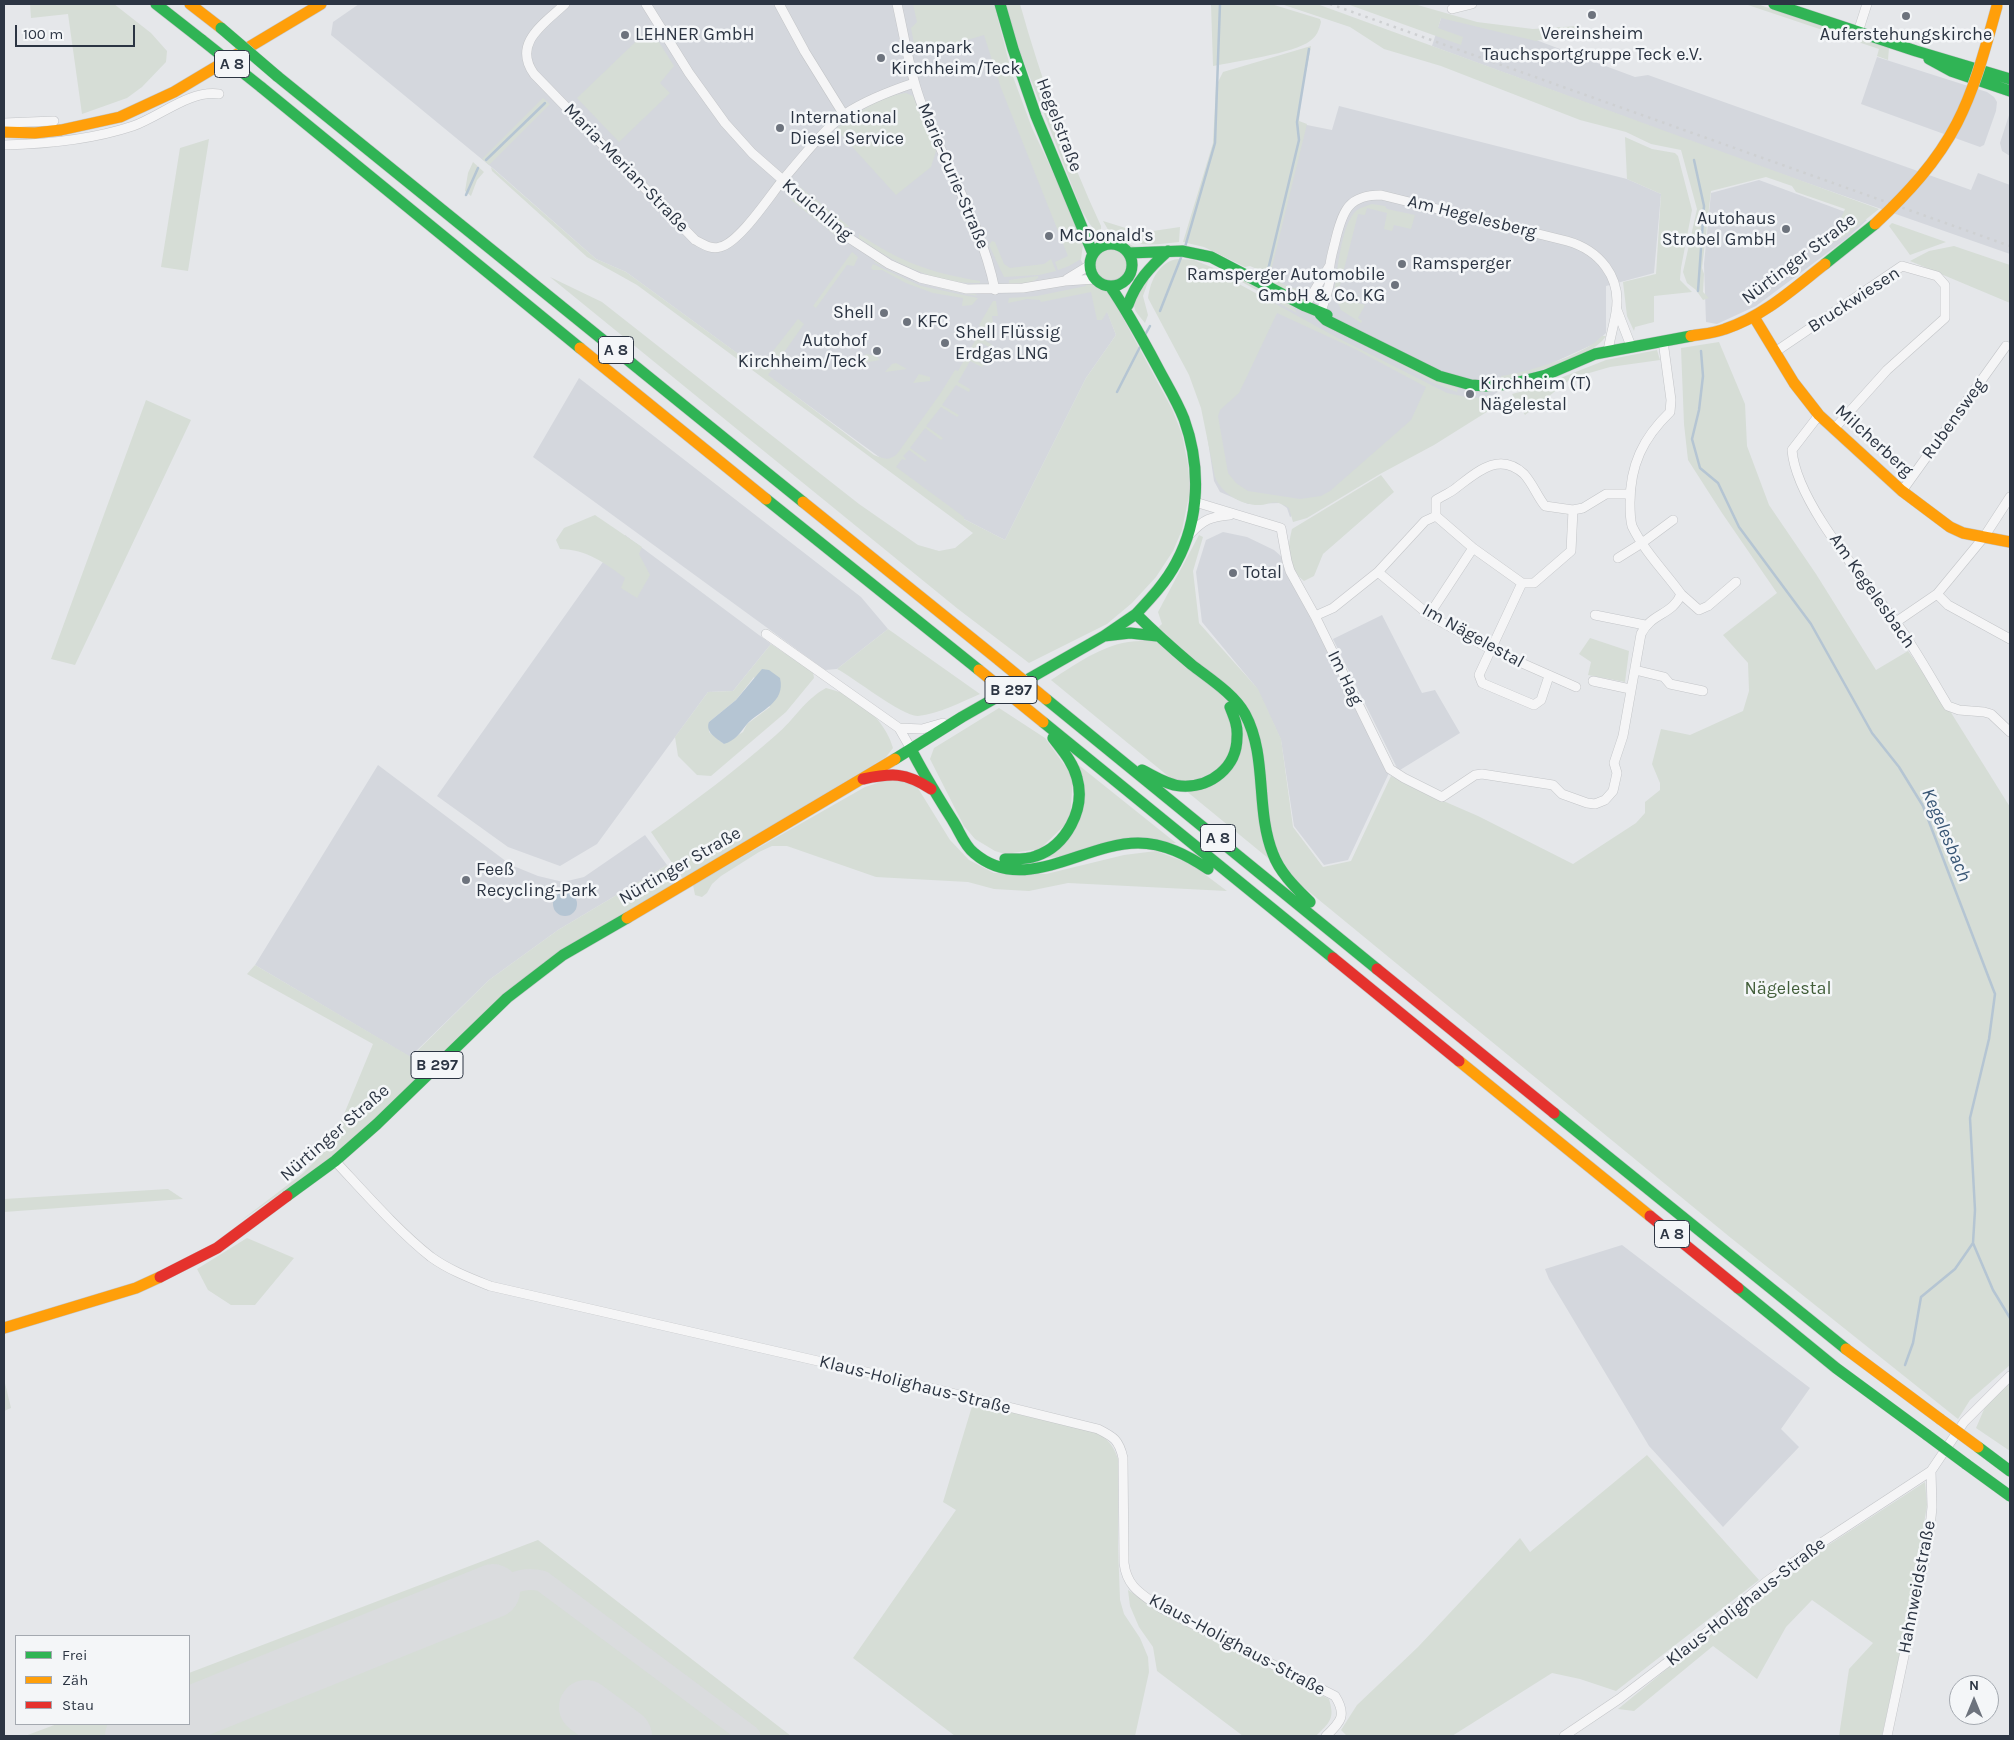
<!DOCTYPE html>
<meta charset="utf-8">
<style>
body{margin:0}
#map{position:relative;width:2014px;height:1740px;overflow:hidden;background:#e5e7ea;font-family:Karla,sans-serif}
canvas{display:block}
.frame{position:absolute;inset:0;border:5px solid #2c3543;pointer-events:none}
.legend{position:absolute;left:15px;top:1635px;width:175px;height:90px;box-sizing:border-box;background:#f4f6f8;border:1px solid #a4a9b0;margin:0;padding:6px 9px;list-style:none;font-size:15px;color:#2c3543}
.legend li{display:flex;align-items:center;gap:10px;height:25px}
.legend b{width:25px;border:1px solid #a4a9b0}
.north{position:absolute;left:1949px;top:1675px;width:50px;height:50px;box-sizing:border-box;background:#f4f6f8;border:1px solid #a4a9b0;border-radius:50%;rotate:0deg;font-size:14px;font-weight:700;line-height:20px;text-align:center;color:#2c3543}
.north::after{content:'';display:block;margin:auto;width:18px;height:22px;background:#6d737d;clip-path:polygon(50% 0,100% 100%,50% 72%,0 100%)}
.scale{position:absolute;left:15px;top:25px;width:120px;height:22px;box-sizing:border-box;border:2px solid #2c3543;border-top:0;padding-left:6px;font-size:15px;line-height:18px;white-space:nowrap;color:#2c3543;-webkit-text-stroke:4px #f4f6f8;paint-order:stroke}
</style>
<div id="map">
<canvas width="2014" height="1740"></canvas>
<div class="frame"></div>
<ul class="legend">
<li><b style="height:6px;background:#30b455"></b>Frei</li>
<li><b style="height:6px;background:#ff9f0a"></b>Zäh</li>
<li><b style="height:6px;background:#e5322d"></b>Stau</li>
</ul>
<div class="north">N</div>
<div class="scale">100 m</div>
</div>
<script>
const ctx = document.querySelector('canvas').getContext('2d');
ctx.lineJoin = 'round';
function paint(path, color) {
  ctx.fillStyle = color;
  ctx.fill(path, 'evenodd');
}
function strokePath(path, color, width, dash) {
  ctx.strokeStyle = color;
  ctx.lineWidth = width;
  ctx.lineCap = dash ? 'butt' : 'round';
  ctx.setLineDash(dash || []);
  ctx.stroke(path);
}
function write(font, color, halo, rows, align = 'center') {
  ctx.font = font + ' Karla,sans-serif';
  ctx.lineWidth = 5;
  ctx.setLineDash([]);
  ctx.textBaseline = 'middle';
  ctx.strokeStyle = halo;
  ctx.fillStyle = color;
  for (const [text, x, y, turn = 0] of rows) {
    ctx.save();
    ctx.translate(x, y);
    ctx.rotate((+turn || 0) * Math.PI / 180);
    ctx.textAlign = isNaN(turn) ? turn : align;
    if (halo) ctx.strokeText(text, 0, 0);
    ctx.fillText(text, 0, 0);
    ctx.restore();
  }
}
const built = new Path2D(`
 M359 4H979L1046 195 1104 303 1116 335 1086 378 1005 540 964 519 626 272 596 259 495 170 331 35 333 22Z
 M1442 15 1536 40 1635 77 1648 75 1971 190 1978 173 2010 185V254L1747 162 1432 46Z
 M1877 57 1987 92 1994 97 1997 102 1996 111 1984 145 1980 147 1861 104Z
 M1339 106 1627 179 1661 194 1654 273 1606 286V333L1594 344 1524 376 1323 499 1290 517 1287 508 1280 503 1248 504 1220 492 1214 481 1205 421 1259 292 1302 124 1332 130Z
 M2010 112V156L2002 151 2000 143Z
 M1759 180 1867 220 1846 239 1756 306 1717 324 1706 322 1704 264 1711 193Z
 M579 378 861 597 888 629 837 669 825 670 533 457Z
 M1223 532 1247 537 1274 550 1282 557 1389 773 1348 860 1324 865 1294 826 1281 740 1256 687 1202 622 1196 572 1206 540Z
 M625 535 771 644 733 691 708 692 597 844 560 866 508 847 437 796 603 562Z
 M1382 615 1422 693 1435 690 1460 733 1400 770 1397 768 1333 639Z
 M378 765 511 865 538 876 563 882 584 877 645 835 667 865 558 930 489 980 410 1057 255 965Z
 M1622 1245 1810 1388 1781 1429 1799 1447 1723 1527 1649 1446 1549 1279 1545 1269Z`);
const green = new Path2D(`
 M30 4H114L151 33 167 51 166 62 142 87 127 98 82 114 68 14 31 18Z
 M913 4H994L1012 74 1032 128 1086 242 1083 245 1081 259 1069 266 1058 270 1055 262 1068 256 1001 88 984 35 916 55 911 28 917 22Z
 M1006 4H1020C1041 79 1068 155 1101 226V230L1098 234 1089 223 1081 209 1013 34Z
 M1211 4H1271L1320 19 1321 22C1319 30 1317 36 1310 41 1295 53 1234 62 1213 66Z
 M1281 4H1317L1879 209 1845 236 1816 251 1811 244 1836 230 1845 209 1796 192 1792 186 1766 177 1711 191 1702 268 1704 274 1703 292 1709 298 1703 300 1696 290 1687 283 1683 272 1697 209 1681 150 1651 144 1626 132 1580 120 1441 66 1384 49 1350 27Z
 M1347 4H1414L1477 22 1533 29 1578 26 1565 34 1536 41 1441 18 1438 28 1463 37 1461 45Z
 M1745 4H1757L1889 48 1888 60 1877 56 1879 49Z
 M650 28 674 66 660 83 670 93 619 142 577 98Z
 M1311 46 1301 99 1299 121 1307 124 1270 275 1250 266 1245 267 1204 247 1183 242 1213 143 1216 86 1223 72Z
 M906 93 913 96 936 151 931 167 896 195 836 129C856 114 880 96 906 93Z
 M543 98 550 104 489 165 482 159Z
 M1625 137 1652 149 1675 153 1678 156 1692 210 1681 268 1680 280 1692 292 1654 296V322L1635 327 1634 331 1627 316 1623 282 1656 274 1661 194 1627 179Z
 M209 139 188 271 161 267 180 148Z
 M473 162 484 172 477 180 471 196 465 191 468 173Z
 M491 167 596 259 626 272 759 369 798 319 804 324 768 375 874 455C884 459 889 461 897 454L940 394 955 370 958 371 982 328 979 325 993 301H996L998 316H992L993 322 983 339 992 345 991 348 981 343 972 358 984 365 982 367 970 361 958 382 970 389 969 392 956 385 942 405 959 415 957 417 941 407 926 426 943 438 941 440 925 428 910 448 927 460 925 462 909 450 903 456 906 459 905 460 902 459 896 467 964 517V519L1005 540 1086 378 1116 335 1107 312 1102 320H1097L1091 292 1041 302 1040 300 1027 299 1008 303 1009 298 1037 296 1086 286V282L1095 283 1108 290 1172 409 1182 434 1188 465 1190 491 1182 530 1173 551 1156 577 1132 603 1107 624 1029 663 958 609 550 277 602 302 859 504 918 545 939 551 955 548 973 533 637 285 587 257 492 171Z
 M796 187H800L850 227H845Z
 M793 198 846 239 845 243 791 200Z
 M1372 204 1385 206 1387 209 1415 215 1411 229 1394 225 1392 231 1384 229 1387 213 1367 208 1365 215 1358 214 1337 297 1365 305 1358 318 1362 321 1361 323 1341 310 1337 301 1333 299C1337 278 1340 224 1357 210 1362 207 1367 206 1372 204Z
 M1103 221 1132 230 1153 231 1180 227 1179 242C1165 243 1147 247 1133 242 1125 239 1119 235 1110 233Z
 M1892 223 1946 242 1910 255 1889 226Z
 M859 234C900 262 931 273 980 281V283C938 285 892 262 859 238Z
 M1105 236 1121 240 1135 247 1129 248 1120 242 1101 237Z
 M992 241 995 242 1004 264 1010 268 1044 264 1051 259 1056 271 1039 275 1004 277 989 245Z
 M1954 246 2010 265V303L1910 261 1929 251Z
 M1095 265a16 16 0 1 1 32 0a16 16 0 1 1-32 0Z
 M852 252 858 257 854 266 847 265 816 308 813 306Z
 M1178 259 1194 260 1238 278 1239 284 1338 338 1447 393 1466 397 1498 399 1501 403 1434 445 1380 474 1307 518 1293 522 1289 508C1271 497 1272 506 1255 505 1238 503 1221 492 1215 477L1201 408 1189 375 1148 298C1150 280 1160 261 1178 259ZM1277 313 1355 349 1426 387 1411 420 1330 491 1321 496 1300 499 1248 491 1236 483 1228 473 1218 416 1220 410 1239 393Z
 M877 260 974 293 977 296C940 289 908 280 874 262Z
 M873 264 921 286 978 298 972 305 962 306 963 298 933 293 906 283 882 270H873L871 268Z
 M1249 268 1289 287 1307 291C1290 296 1261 278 1245 270Z
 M1038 276V278L1030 283 1009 284V280Z
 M1150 276 1143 296 1148 315 1145 323C1142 319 1139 316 1137 313 1128 301 1143 285 1150 276Z
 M1241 277 1293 307 1297 313 1242 282Z
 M1602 336H1606C1593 358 1526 375 1501 380V376C1525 373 1586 355 1602 336Z
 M1719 342 1745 404 1747 446 1769 505 1816 574 1876 670 1908 651 1950 711 2010 807V1365L1970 1400 1958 1419 1731 1238 1051 680C1079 662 1109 640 1143 641L1162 624 1158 612 1199 535 1203 537 1193 571 1199 623 1258 689 1281 739 1293 827 1323 867 1351 861 1391 776 1425 793 1478 816 1573 864 1636 823 1645 813V802L1660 790V783L1652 764 1661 729 1690 735 1743 711 1749 691 1748 663 1723 635 1777 593 1722 513 1688 460 1684 424 1681 348Z
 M1657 350 1660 360 1610 367 1572 378 1525 415 1512 394 1535 388 1606 360Z
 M1376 351 1383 352 1433 378 1458 388 1457 392 1436 384Z
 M866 354 876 356 880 360 857 364Z
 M896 363 907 369 885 372 892 364Z
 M919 374 930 377V381L913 383Z
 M146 400 191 420 75 665 51 659Z
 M1381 475 1394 492 1323 554 1314 576 1304 581C1286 567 1287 549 1292 529Z
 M595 515 642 547 639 554 650 575 637 598 621 588 625 578C605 563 586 549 560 549L556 540 564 528Z
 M888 629 980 694C961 702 939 714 918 716 903 717 853 677 837 669Z
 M1590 638 1629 651 1625 682 1588 675 1591 662 1579 654Z
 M771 644 813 672 814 678 786 712 711 776 697 775 678 756 675 737 708 692 733 691ZM754 677 770 707 747 724 743 732 724 744 709 732V722L736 700Z
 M826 688C833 690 841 692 848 695 868 706 887 726 893 748L886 757 683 879 651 832C694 802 736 770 776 735 794 720 805 699 826 688Z
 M999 708 1045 738 1073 777 1070 820 1040 849 1005 854 995 851 975 839 964 826 930 759 934 748Z
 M1076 763 1176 843 1014 862 1072 831Z
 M890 779 916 785 950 840 969 860 994 873 1046 874 1124 855 1156 851 1191 864 1227 891 1068 883 1029 891 994 889 968 882 876 877 787 846H772L759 852 721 876 712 884 707 893 702 897 695 895 693 885 865 787Z
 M667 865 676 878V883L537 968 333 1157 239 1222 302 1174 326 1150 342 1119 373 1044 247 974 255 965 411 1057 489 980 558 930Z
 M168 1189 183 1199 4 1212V1199Z
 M247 1238 294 1258 255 1305H231L208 1290 197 1269Z
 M4 1379 11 1408 4 1411Z
 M2010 1382V1451L1976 1428 1985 1407Z
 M973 1403 1095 1431C1108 1439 1113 1445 1118 1459V1546L1120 1600 1124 1614 1140 1638 1148 1657 1149 1672 1135 1736H955L853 1658 956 1510 943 1502Z
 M1647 1455 1759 1580 1616 1691 1580 1679 1552 1673 1452 1736H1347L1341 1730 1357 1705 1418 1647 1520 1538 1530 1552Z
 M1925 1482 1927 1505 1913 1594 1882 1736H1839L1849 1669 1873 1643 1812 1600 1786 1627 1757 1679 1713 1646 1634 1711 1618 1709 1740 1609 1810 1557Z
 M538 1540 791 1736H25L57 1724H189V1673Z
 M1128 1590 1174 1620 1329 1699C1335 1719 1330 1722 1316 1736H1243L1157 1671 1153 1647 1139 1627 1130 1606Z`);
const water = new Path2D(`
 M762 669 769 670 780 678C786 703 760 710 747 724 739 734 736 740 724 744 716 738 705 732 709 722L736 700Z
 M553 904a12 12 0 1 1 24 0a12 12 0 1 1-24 0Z`);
const stream = new Path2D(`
 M486 160 545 103
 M1694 160 1704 206 1698 291
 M466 195 478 168
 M1185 247 1215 143 1220 4
 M1268 270 1299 140 1297 122 1309 49
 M1160 311 1182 255
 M1145 335 1150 326
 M1701 351 1703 376 1699 410 1692 439 1700 468 1718 483 1739 527 1811 624 1872 733 1899 767 1923 806 1995 994 1989 1039 1970 1118 1975 1210 1973 1243 1993 1290 2010 1318
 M1117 392 1141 345
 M1905 1365 1913 1343 1921 1297 1955 1269 1973 1243`);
const taxiway = new Path2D(`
 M493 1591C510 1584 524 1576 542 1581L750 1736`);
const runway = new Path2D(`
 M586 1707 625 1736
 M189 1714 493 1591
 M132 1736 163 1724`);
const street = new Path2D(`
 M565 4C544 24 512 43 534 74L695 240C703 244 711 250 720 247 739 243 769 197 782 181 799 161 823 130 845 114 866 100 890 91 914 83
 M646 4 689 73 725 123 752 153 849 238 889 264 920 278 967 289 1023 288 1065 281 1096 279
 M779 4 805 52 844 115
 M897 4C905 39 910 75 923 108 947 168 982 226 995 290
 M1452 9 1472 4
 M1858 32 1867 4
 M4 123 54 121
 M4 145C48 144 91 140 133 126 161 116 189 90 219 94
 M1067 279 1090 265
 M1305 306 1330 265
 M1617 310 1631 346
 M1320 314C1324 303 1328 292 1330 280 1330 275 1329 270 1330 265 1331 256 1334 247 1336 238 1343 210 1349 195 1381 195L1567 241C1599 250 1622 277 1616 312 1614 325 1610 338 1608 351
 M1775 352 1902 266 1937 276 1945 285V318L1887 370 1834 429
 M1819 415 1792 450C1796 502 1864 579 1895 621 1915 648 1931 678 1948 706L1959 710 1984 712 1991 714 2010 732
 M1902 491 2006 346
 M1195 502 1281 528 1287 561 1290 571 1315 616 1390 769 1404 778 1442 797 1475 775 1482 774 1553 785 1562 794 1587 803 1595 804 1605 800 1613 791 1617 773 1614 763 1623 736 1641 634C1651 613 1673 615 1681 594 1665 572 1644 551 1632 526 1630 519 1630 510 1630 503 1630 465 1643 438 1670 412L1671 400 1663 341
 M1436 516 1473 548 1522 583H1534L1571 551 1573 510
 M1190 534C1204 519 1210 517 1230 515
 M1618 558 1642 543 1673 520
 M1378 572 1429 615 1490 649 1576 687
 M1522 583 1479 675 1482 683 1534 705 1541 700 1549 676
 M1681 594 1699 610 1708 606 1736 582
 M1937 594 1948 605 2010 639
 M1429 615 1473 548
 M1595 615 1645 625
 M1315 616 1333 608 1378 572 1425 521 1436 516V500C1442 496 1450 493 1456 488 1477 472 1499 451 1524 474 1533 484 1537 496 1545 506L1573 510 1583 508 1606 494H1630
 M1896 622 1937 594 1984 537 2010 497
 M766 634 889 721 899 728 911 749
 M1635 670 1664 677 1670 684 1703 691
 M1593 681 1630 689
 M899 728 922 729 943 723
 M335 1161C364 1192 398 1231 431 1257 449 1270 470 1278 490 1286L866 1372 1098 1429C1114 1437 1119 1440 1123 1458L1124 1563C1127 1588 1142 1594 1161 1608L1335 1696C1347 1715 1341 1722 1326 1736
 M1564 1736 1619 1699 1702 1636 1766 1582 1812 1549 1931 1471
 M1887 1736 1929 1538 1932 1507 1931 1471 1964 1422 2010 1376`);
const fast = new Path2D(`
 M156 4 202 40
 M1000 4 1013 49 1036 116 1093 254
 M1774 4 1916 51 2010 79
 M1929 59 1951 71 2010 91
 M277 76 803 502
 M261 87 580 348
 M1090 265a21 21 0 1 1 42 0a21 21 0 1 1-42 0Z
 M1129 253 1182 251 1211 257 1305 306 1327 315
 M1825 264 1875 224
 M1110 286C1128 312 1143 340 1158 368 1167 385 1177 401 1184 419 1201 466 1200 519 1176 563 1166 582 1151 598 1136 614
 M1128 305C1136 282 1150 267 1168 251
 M1320 314 1326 320 1439 376 1471 385 1486 386 1511 384 1546 375 1595 354 1691 336
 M766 499 979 670
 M1136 614C1154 632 1173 649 1192 665 1210 679 1234 694 1245 714 1268 757 1255 809 1273 854 1280 873 1296 888 1310 902
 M1104 636 1130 633 1157 636
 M1046 699 1377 969
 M1043 722 1333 958
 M911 749C924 775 938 797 953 821 960 832 964 845 974 853 1024 896 1083 843 1138 843 1164 843 1187 855 1208 869
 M895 759 962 717 1104 636 1136 614
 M1142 770C1154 776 1167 785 1181 786 1211 788 1237 767 1237 737 1238 726 1234 717 1230 707
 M1005 859C1016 859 1026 860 1036 856 1066 846 1086 809 1077 778 1073 762 1062 750 1053 738
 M1554 1113 1846 1349
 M287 1196 335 1161 377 1124 507 998 563 955 627 918
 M1738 1288 1836 1368 1927 1435
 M1978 1447 2010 1471
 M1966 1464 2010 1496`);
const slow = new Path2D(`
 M190 4 221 28
 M4 132 35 133 61 130 120 117 174 92 321 4
 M1754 317 1794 383 1819 415 1902 491 1950 527 1963 533 2010 542
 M1691 336C1702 334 1715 333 1725 329 1764 316 1793 289 1825 264
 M580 348 766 499
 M803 502 1000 661
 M627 918 895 759
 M1459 1061 1650 1216
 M4 1328 136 1288 160 1277
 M1846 1349 1940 1419`);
const jam = new Path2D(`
 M863 779C892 773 905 772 931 789
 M1333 958 1459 1061
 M1377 969 1554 1113
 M1650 1216 1738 1288
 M160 1277 217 1248 287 1196`);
const rail = new Path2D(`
 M1330 4 2010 246`);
const fastBridge = new Path2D(`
 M221 28 277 76
 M202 40 261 87
 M1927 1435 1966 1464`);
const slowBridge = new Path2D(`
 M1875 224C1907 194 1937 162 1957 123 1976 86 1986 45 1997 6
 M1000 661 1046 699
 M979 670 1043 722
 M1940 1419 1978 1447`);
const markers = [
 [1592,15,5,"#6d737d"],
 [1906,16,5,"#6d737d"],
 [625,35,5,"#6d737d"],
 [881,58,5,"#6d737d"],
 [780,128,5,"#6d737d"],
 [1786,229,5,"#6d737d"],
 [1049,236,5,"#6d737d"],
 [1402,264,5,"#6d737d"],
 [1395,285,5,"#6d737d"],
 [884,313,5,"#6d737d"],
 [907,322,5,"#6d737d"],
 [945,343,5,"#6d737d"],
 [877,351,5,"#6d737d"],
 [1470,394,5,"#6d737d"],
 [1233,573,5,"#6d737d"],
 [466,880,5,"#6d737d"]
];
const shields = [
 [232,64,35],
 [616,350,35],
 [1011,690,52],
 [1218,838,35],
 [437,1065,52],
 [1672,1234,35]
];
const shieldNames = [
 ["A 8",232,64],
 ["A 8",616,350],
 ["B 297",1011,690],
 ["A 8",1218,838],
 ["B 297",437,1065],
 ["A 8",1672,1234]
];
const poiNames = [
 ["Vereinsheim",1592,34,"center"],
 ["Tauchsportgruppe Teck e.V.",1592,55,"center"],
 ["LEHNER GmbH",635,35],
 ["Auferstehungskirche",1906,35,"center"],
 ["cleanpark",891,48],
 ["Kirchheim/Teck",891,69],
 ["International",790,118],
 ["Diesel Service",790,139],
 ["Autohaus",1776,219,"right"],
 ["Strobel GmbH",1776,240,"right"],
 ["McDonald's",1059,236],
 ["Ramsperger",1412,264],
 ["Ramsperger Automobile",1385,275,"right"],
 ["GmbH & Co. KG",1385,296,"right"],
 ["Shell",874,313,"right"],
 ["KFC",917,322],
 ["Shell Flüssig",955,333],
 ["Erdgas LNG",955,354],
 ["Autohof",867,341,"right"],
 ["Kirchheim/Teck",867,362,"right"],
 ["Kirchheim (T)",1480,384],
 ["Nägelestal",1480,405],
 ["Total",1243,573],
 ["Feeß",476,870],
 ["Recycling-Park",476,891]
];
const streetNames = [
 ["Hegelstraße",1059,125,69],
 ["Maria-Merian-Straße",626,168,46],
 ["Marie-Curie-Straße",953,176,67],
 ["Kruichling",817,210,40],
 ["Am Hegelesberg",1472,217,14],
 ["Nürtinger Straße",1799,259,-37],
 ["Bruckwiesen",1854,300,-33],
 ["Rubensweg",1954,419,-54],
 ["Milcherberg",1874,441,42],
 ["Am Kegelesbach",1872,591,55],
 ["Im Nägelestal",1473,636,29],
 ["Im Hag",1345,678,64],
 ["Nürtinger Straße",680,866,-30],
 ["Nürtinger Straße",335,1133,-41],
 ["Klaus-Holighaus-Straße",915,1385,14],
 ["Hahnweidstraße",1917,1587,-79],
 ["Klaus-Holighaus-Straße",1746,1602,-38],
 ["Klaus-Holighaus-Straße",1237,1645,28]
];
const parkNames = [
 ["Nägelestal",1788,989]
];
const waterNames = [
 ["Kegelesbach",1946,835,67]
];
paint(built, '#d4d7dd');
paint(green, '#d6ddd6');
paint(water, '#b5c5d3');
strokePath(stream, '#b5c5d3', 2.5);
strokePath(taxiway, '#dadcde', 21);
strokePath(runway, '#dadcde', 54);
strokePath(street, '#c3c5c8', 10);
strokePath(fast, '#c3c5c8', 12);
strokePath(slow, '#c3c5c8', 12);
strokePath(jam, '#c3c5c8', 12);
strokePath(street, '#f5f5f6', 9);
strokePath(fast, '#30b455', 11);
strokePath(slow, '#ff9f0a', 11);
strokePath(jam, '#e5322d', 11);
strokePath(rail, '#ced0d2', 2.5, [2.5, 5]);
strokePath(fastBridge, '#c3c5c8', 12, []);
strokePath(slowBridge, '#c3c5c8', 12, []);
strokePath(fastBridge, '#30b455', 11);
strokePath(slowBridge, '#ff9f0a', 11);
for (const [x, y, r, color] of markers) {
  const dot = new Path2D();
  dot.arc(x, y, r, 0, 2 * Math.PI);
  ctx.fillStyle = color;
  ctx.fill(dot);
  strokePath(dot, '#f4f6f8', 2);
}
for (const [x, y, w] of shields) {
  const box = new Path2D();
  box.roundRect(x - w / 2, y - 13.5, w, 27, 4);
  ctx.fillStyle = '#f4f6f8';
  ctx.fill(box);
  strokePath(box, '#2c3543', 1);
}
write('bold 16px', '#2c3543', null, shieldNames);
write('18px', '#2c3543', '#f4f6f8', poiNames, 'left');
write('18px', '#2c3543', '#f4f6f8', streetNames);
write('18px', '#425e3a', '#f4f6f8', parkNames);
write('italic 19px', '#385675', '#f4f6f8', waterNames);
</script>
